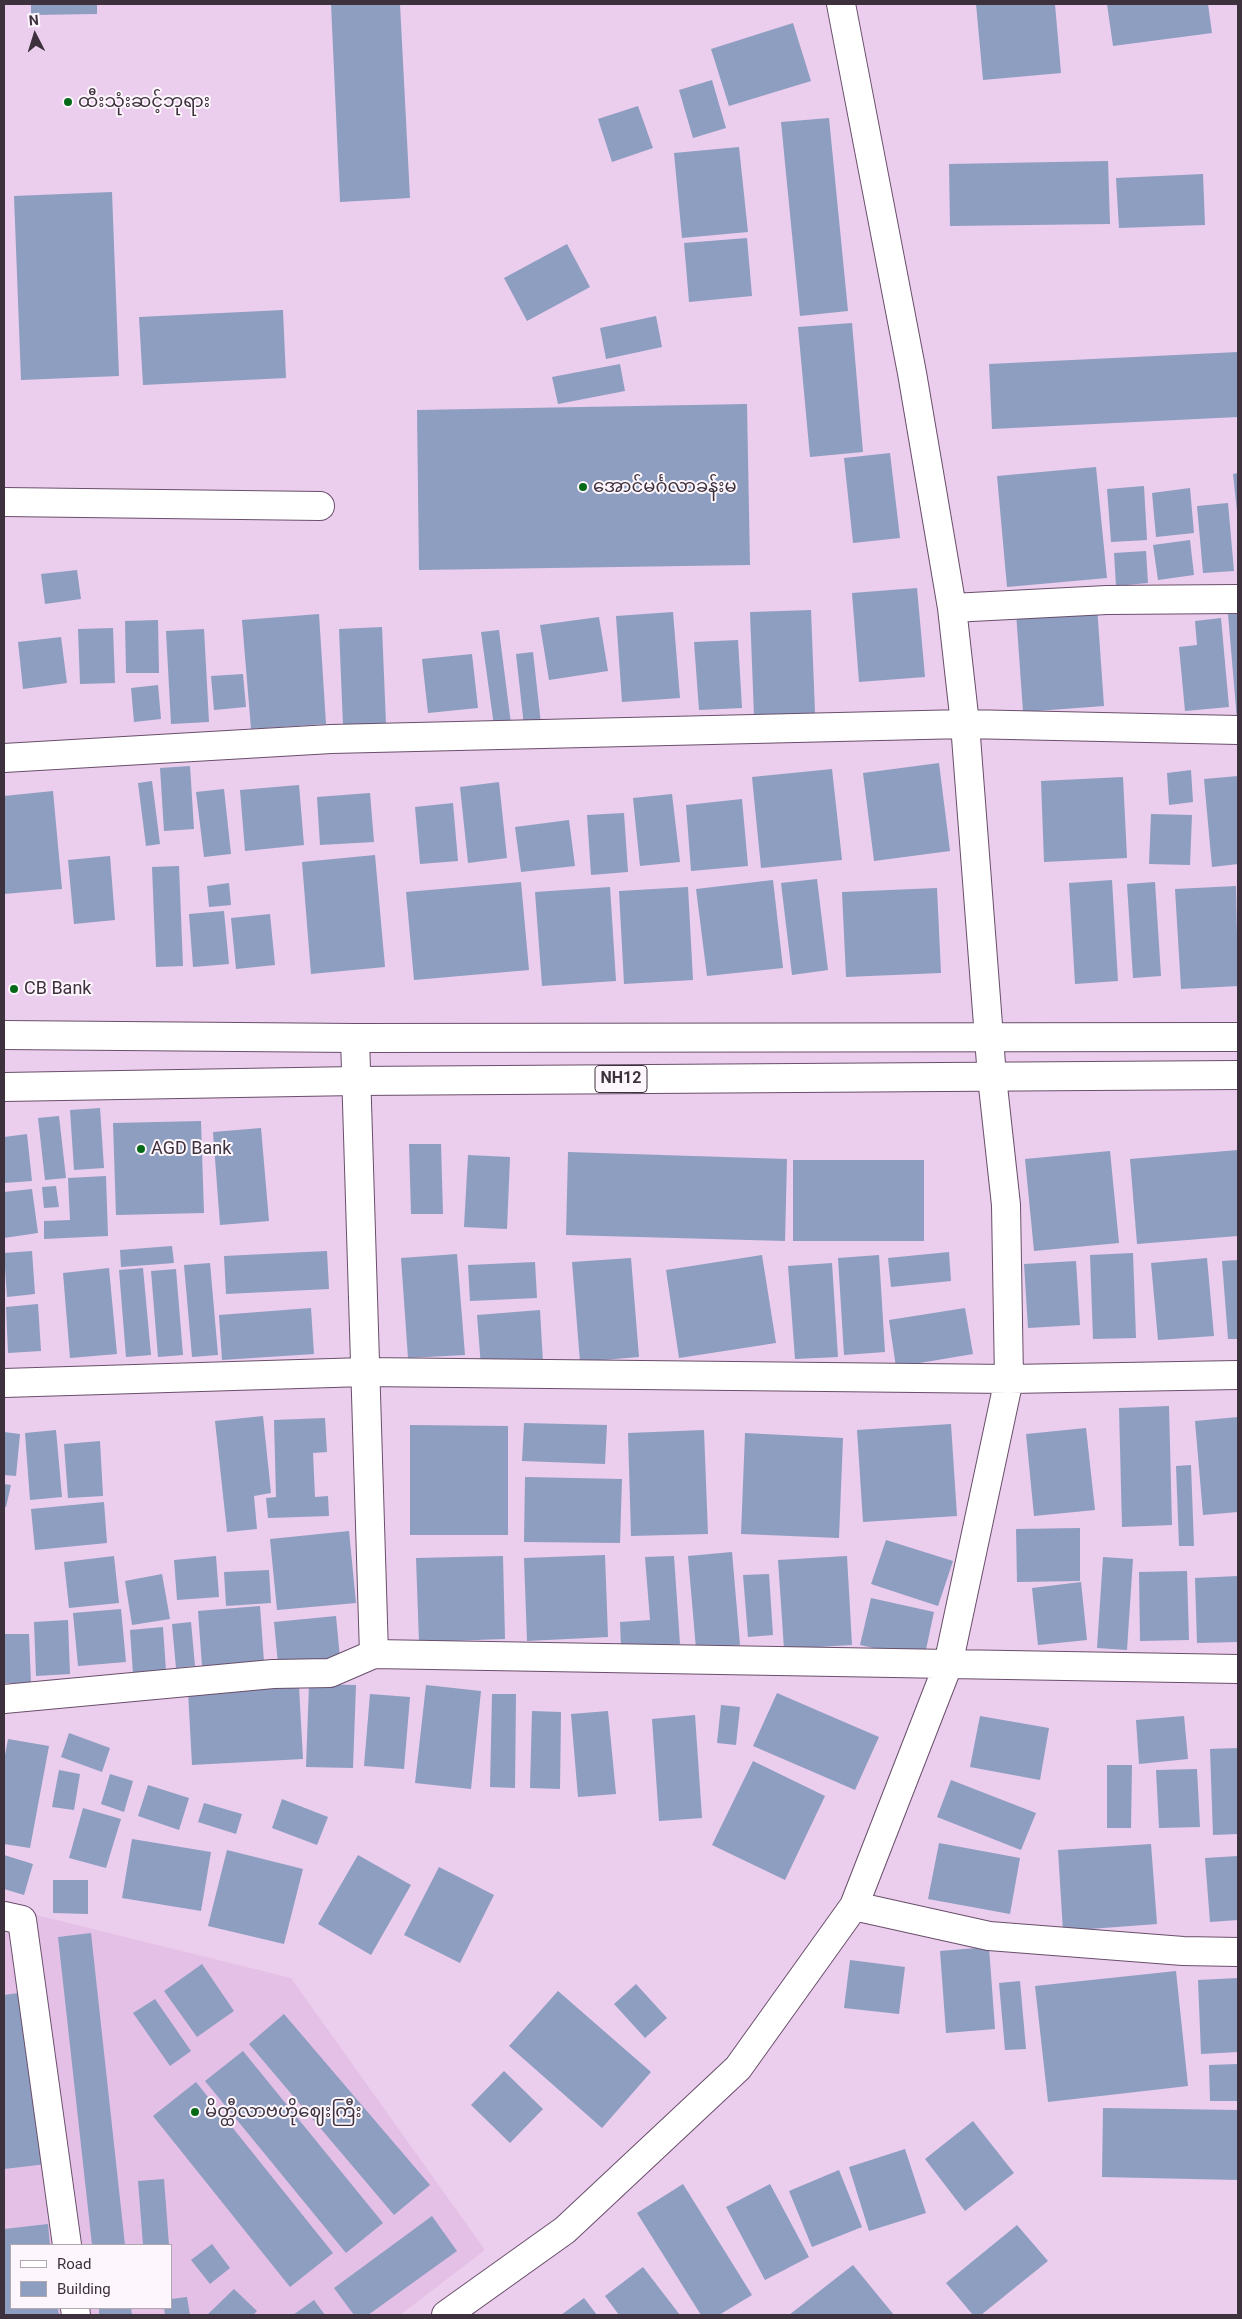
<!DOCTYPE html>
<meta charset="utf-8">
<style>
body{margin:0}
#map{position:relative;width:1242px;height:2319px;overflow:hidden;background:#ebcded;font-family:Roboto,sans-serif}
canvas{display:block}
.frame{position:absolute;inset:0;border:5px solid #3d313d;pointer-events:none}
.legend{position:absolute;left:10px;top:2244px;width:162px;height:65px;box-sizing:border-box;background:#fdf7fd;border:1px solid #b0a8b0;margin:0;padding:6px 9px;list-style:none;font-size:15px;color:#3d313d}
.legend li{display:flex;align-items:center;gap:10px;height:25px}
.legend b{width:25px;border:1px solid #b0a8b0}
.north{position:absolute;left:10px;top:10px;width:50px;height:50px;-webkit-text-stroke:4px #fdf7fd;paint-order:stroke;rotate:355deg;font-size:14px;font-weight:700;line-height:20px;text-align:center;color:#3d313d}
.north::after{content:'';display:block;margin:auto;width:18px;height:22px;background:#3d313d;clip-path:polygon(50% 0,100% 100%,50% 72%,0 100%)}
</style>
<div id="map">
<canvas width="1242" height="2319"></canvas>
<div class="frame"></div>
<ul class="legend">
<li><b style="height:6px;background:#fff"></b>Road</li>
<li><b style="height:14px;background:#8d9ec1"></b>Building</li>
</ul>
<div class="north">N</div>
</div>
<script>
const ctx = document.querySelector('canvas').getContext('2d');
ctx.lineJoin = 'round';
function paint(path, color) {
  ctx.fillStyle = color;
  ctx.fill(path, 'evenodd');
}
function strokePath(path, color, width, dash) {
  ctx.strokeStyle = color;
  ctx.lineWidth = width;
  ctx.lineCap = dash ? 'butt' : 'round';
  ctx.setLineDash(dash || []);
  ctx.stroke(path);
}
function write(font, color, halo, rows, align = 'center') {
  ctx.font = font + ' Roboto,"Noto Sans Myanmar",sans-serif';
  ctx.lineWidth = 4;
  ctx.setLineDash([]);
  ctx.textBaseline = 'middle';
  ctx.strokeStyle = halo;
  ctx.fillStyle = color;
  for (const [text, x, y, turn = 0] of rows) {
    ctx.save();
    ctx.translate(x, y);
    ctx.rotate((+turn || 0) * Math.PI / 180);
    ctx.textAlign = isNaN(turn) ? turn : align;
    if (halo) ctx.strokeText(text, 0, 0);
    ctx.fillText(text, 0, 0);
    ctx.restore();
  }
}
const built = new Path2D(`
 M4 1907 291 1978 485 2250 400 2315H4ZM11 2245H171V2308H11Z`);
const building = new Path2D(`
 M31 4H97V14L31 15Z
 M331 4H400L410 198 340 202Z
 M976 4H1055L1061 73 983 80Z
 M1107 4H1208L1212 33 1113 46Z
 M793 23 811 81 729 106 711 49Z
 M712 80 726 128 693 138 679 90Z
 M638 106 653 148 612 162 598 119Z
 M829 118 848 311 800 316 781 122Z
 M739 147 748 232 682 238 674 153Z
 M1108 161 1110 224 950 226 949 164Z
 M1203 174 1205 225 1119 228 1116 178Z
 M112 192 119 376 21 380 14 196Z
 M747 238 752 296 689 302 684 243Z
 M567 244 590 287 527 321 504 278Z
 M283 310 286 378 143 385 139 317Z
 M656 316 662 347 606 359 600 328Z
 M852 323 863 452 810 457 798 327Z
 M1238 352V417L992 429 989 364Z
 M620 364 625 391 558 404 552 377Z
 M747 404 750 565 419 570 417 410Z
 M890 453 900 538 853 543 844 458Z
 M1096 467 1107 578 1007 587 997 476Z
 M1238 473V511H1237L1233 474Z
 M1144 486 1147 540 1111 542 1107 489Z
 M1190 488 1194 533 1156 537 1152 493Z
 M1228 503 1234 571 1203 573 1197 506Z
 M1190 540 1194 575 1158 580 1153 545Z
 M1146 551 1148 583 1116 586 1114 553Z
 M77 570 81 599 45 604 41 574Z
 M917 588 925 677 859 682 852 593Z
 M1097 606 1104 706 1023 712 1016 612Z
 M811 610 815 713 754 716 750 612Z
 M673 612 680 698 622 702 616 616Z
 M1238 613V720H1237L1228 614Z
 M319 614 326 724 251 729 242 620Z
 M599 617 608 671 549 680 540 625Z
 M1221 618 1229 707 1185 711 1179 647 1197 645 1195 621Z
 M158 620 159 673H126L125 621Z
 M382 627 386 724 343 725 339 629Z
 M113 628 115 683 80 684 78 629Z
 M204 629 209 722 171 724 166 631Z
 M499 630 511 724 494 726 481 632Z
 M61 637 67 683 23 689 18 642Z
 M738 640 742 708 699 710 694 642Z
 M533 652 541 724 524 726 516 654Z
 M472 654 478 708 428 713 422 659Z
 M243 674 246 707 214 710 211 676Z
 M158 685 161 719 134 722 131 688Z
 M939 763 950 851 874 861 863 773Z
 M190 766 194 829 164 831 160 768Z
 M832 769 842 860 761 868 752 777Z
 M1191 770 1193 802 1169 805 1167 773Z
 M1238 776V864L1212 867 1204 779Z
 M1123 777 1127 858 1044 862 1041 781Z
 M152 781 160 844 146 846 138 783Z
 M499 782 507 858 468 863 460 787Z
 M299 785 304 845 245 851 240 790Z
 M224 789 231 854 204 857 196 792Z
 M53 791 62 889 4 894V796Z
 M370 793 374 842 320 845 317 797Z
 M672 794 680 862 640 866 633 798Z
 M742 799 748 866 691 871 686 805Z
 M453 803 458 861 420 864 415 807Z
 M624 813 628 872 591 875 587 815Z
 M1151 814 1192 815 1190 865 1149 864Z
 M569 820 575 866 521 872 515 827Z
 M375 855 385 967 311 974 302 862Z
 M110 856 115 920 74 924 68 860Z
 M179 866 183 966 156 967 152 867Z
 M817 879 828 970 792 975 781 883Z
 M773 880 783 968 707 976 696 889Z
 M1112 880 1118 981 1075 984 1069 883Z
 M521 882 529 970 414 980 406 892Z
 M1155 882 1161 976 1133 978 1127 884Z
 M229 883 231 905 209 907 207 886Z
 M1236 886 1238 986 1181 989 1175 889Z
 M610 887 616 981 542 986 535 892Z
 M688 887 693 980 624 984 619 891Z
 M937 888 941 973 846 977 842 892Z
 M224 911 229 964 193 967 189 914Z
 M270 914 275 965 236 969 231 918Z
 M100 1108 104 1168 74 1170 70 1110Z
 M59 1116 66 1178 45 1180 38 1118Z
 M201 1121 204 1213 116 1215 113 1123Z
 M261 1128 269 1221 220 1225 213 1132Z
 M27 1134 32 1181 4 1183V1137Z
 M409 1144H441L443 1214H411Z
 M1238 1150V1236L1137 1244 1130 1159Z
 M1110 1151 1119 1243 1034 1251 1025 1159Z
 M568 1152 787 1159 785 1241 566 1235Z
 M468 1155 510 1157 507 1229 464 1227Z
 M793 1160H924V1241H793Z
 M106 1176 108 1236 44 1239V1221L70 1220 68 1178Z
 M56 1186 59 1207 44 1208 42 1187Z
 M32 1189 38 1233 4 1238V1192Z
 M172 1246 174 1263 121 1267 120 1250Z
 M32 1251 35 1294 7 1297 4 1253Z
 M327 1251 329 1289 226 1294 224 1256Z
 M949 1252 951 1281 891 1287 888 1258Z
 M1133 1253 1136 1338 1093 1339 1090 1255Z
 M457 1254 465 1355 408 1358 401 1258Z
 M762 1255 776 1343 679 1358 666 1270Z
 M879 1255 885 1352 844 1355 838 1258Z
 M631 1258 639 1357 580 1362 572 1262Z
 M1207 1258 1214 1336 1158 1340 1151 1263Z
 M1238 1260V1339H1228L1222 1261Z
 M1076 1261 1080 1325 1028 1328 1024 1264Z
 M535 1262 537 1298 470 1301 468 1265Z
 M210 1263 218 1355 192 1357 184 1265Z
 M832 1263 838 1357 795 1359 788 1266Z
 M109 1268 117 1354 70 1358 63 1273Z
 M143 1268 151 1355 126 1357 119 1270Z
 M176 1269 183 1355 158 1357 151 1271Z
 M38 1304 41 1351 8 1353 6 1307Z
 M311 1308 314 1354 222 1360 219 1315Z
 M965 1308 973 1354 896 1367 889 1320Z
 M540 1310 543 1363 481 1367 477 1315Z
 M1169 1406 1172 1525 1122 1527 1119 1408Z
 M263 1416 271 1493 254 1496 257 1529 227 1532 215 1421Z
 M1238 1417V1512L1203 1515 1195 1421Z
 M325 1418 327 1452 313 1453 315 1497 328 1496 329 1516 268 1518 266 1498 276 1497 274 1420Z
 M524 1423 607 1425 605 1464 522 1461Z
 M951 1424 957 1516 863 1522 857 1430Z
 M410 1425 508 1426V1535H410Z
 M1086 1428 1095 1510 1034 1516 1026 1434Z
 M56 1430 62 1497 30 1500 25 1433Z
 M704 1430 708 1534 631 1536 628 1433Z
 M4 1432 20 1434 16 1476 4 1475Z
 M745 1433 843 1438 839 1538 741 1534Z
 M100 1441 103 1496 68 1498 64 1444Z
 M1191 1465 1194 1546H1179L1176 1466Z
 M525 1477 622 1479 620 1543 524 1542Z
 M4 1484 11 1485 6 1507H4Z
 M104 1502 107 1543 35 1550 31 1509Z
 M1080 1528V1581L1017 1582 1016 1529Z
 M349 1531 356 1603 277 1610 270 1539Z
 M886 1540 953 1561 938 1606 871 1584Z
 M732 1552 740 1645 696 1649 688 1556Z
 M605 1555 608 1637 527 1641 524 1558Z
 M114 1556 119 1603 69 1608 64 1562Z
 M216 1556 219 1597 177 1600 174 1560Z
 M503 1556 505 1639 419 1642 416 1558Z
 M674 1556 680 1644 621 1648 620 1622 650 1620 645 1557Z
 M847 1556 852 1645 784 1649 778 1560Z
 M1103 1557 1133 1559 1127 1650 1097 1648Z
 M269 1570 271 1603 226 1606 224 1572Z
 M1187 1571 1189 1640 1140 1641 1139 1572Z
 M162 1574 170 1619 132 1625 125 1581Z
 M769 1574 773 1635 748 1637 743 1575Z
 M1238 1576V1642L1197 1643 1195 1578Z
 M1081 1582 1087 1640 1038 1645 1032 1588Z
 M871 1598 934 1612 924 1659 860 1645Z
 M260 1606 264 1662 202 1666 198 1611Z
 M121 1609 126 1662 78 1666 73 1613Z
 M336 1616 340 1658 278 1664 274 1622Z
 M68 1620 70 1674 36 1676 34 1622Z
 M191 1622 195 1666 176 1668 172 1624Z
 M163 1627 166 1671 133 1674 130 1630Z
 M4 1634H29L31 1683H4Z
 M309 1684 356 1685 353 1768 306 1767Z
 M426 1685 481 1691 471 1789 415 1783Z
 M299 1686 303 1759 192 1765 188 1691Z
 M777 1693 879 1737 855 1790 753 1746Z
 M370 1694 410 1697 404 1769 364 1766Z
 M492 1694H516L515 1788 490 1787Z
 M721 1705 740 1707 736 1745 717 1743Z
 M532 1711 561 1712 560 1789 530 1788Z
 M608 1711 616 1794 578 1797 571 1714Z
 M695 1715 702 1818 659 1821 652 1719Z
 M980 1716 1049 1728 1040 1780 970 1767Z
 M1184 1716 1188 1759 1139 1764 1136 1720Z
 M69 1733 110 1748 102 1772 61 1757Z
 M8 1739 49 1746 30 1848 4 1844V1760Z
 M1238 1748V1834L1213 1835 1210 1749Z
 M753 1761 825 1796 785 1880 712 1845Z
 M1107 1765H1132L1131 1828H1107Z
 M1197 1769 1200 1827 1159 1828 1156 1770Z
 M59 1770 80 1774 74 1810 52 1807Z
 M110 1774 133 1781 124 1812 101 1804Z
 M951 1780 1036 1813 1021 1850 937 1817Z
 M148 1785 189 1798 179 1830 138 1816Z
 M282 1799 328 1817 317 1845 272 1828Z
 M204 1803 242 1814 236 1834 198 1822Z
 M83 1808 121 1819 106 1868 69 1858Z
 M132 1839 211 1852 201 1911 122 1898Z
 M939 1843 1020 1858 1010 1914 928 1899Z
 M1151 1844 1157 1924 1063 1931 1058 1850Z
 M227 1850 303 1869 284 1944 208 1926Z
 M4 1855 33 1864 24 1895 4 1889Z
 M358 1855 411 1885 371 1955 318 1924Z
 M1238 1856V1920L1210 1922 1205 1858Z
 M439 1867 494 1895 460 1963 404 1935Z
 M53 1880H88V1914L53 1913Z
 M91 1933 125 2245H92L58 1937Z
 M989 1947 995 2029 946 2033 940 1951Z
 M850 1960 905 1967 899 2014 844 2008Z
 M202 1964 234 2011 197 2037 164 1991Z
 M1176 1971 1188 2086 1048 2102 1035 1986Z
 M1238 1978V2052L1201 2054 1198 1980Z
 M1020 1981 1026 2049 1005 2050 999 1983Z
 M636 1984 667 2018 645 2038 614 2004Z
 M558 1991 651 2072 602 2128 509 2046Z
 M26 1992 47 2164 4 2169V1995Z
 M155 1999 191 2051 170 2066 133 2013Z
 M284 2014 430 2185 394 2215 249 2044Z
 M243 2051 383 2223 346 2253 205 2081Z
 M1238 2064V2101H1210L1209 2065Z
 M504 2071 543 2109 510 2143 471 2105Z
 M196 2082 333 2253 290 2287 153 2116Z
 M1103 2108 1238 2110V2180L1102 2177Z
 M973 2121 1014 2173 965 2211 925 2159Z
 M905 2149 926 2213 869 2231 849 2167Z
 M839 2170 862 2227 812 2247 789 2191Z
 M164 2179 169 2245H143L138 2181Z
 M683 2184 752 2295 719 2315H701L637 2213Z
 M770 2184 809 2257 765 2280 726 2207Z
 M432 2216 457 2251 368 2315H354L334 2288Z
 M48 2224 50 2245H11V2308H58L59 2315H4V2229Z
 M1017 2225 1048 2261 981 2315H973L946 2283Z
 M212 2244 230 2268 210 2284 191 2260Z
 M853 2265 894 2315H789Z
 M643 2267 680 2315H619L605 2296Z
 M234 2289 257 2311 253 2315H207Z
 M187 2297 190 2315H165L164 2308H171V2299Z
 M584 2298 597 2315H561Z
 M314 2300 325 2315H293Z
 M99 2308H131L132 2315H99Z`);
const minor = new Path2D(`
 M4 502 320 506
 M952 608 1107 600 1238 599
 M4 758 331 739 965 724 1238 730
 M355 1038 374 1654
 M4 1383 365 1372 1009 1379 1238 1375
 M4 1699 273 1674 330 1673 374 1654 1238 1669
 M854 1906 989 1936 1183 1951 1238 1952
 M4 1916 22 1920 67 2245
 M75 2308 76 2315
 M446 2315 565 2230 738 2068 854 1906 948 1665 1009 1379 1006 1205 992 1077 965 724 952 608 912 373 841 4`);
const highway = new Path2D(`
 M4 1035 355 1038 1238 1037
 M4 1087 356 1081 1238 1075`);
const markers = [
 [68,102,5,"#056a17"],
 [583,487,5,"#056a17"],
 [14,989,5,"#056a17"],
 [141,1149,5,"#056a17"],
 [195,2112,5,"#056a17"]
];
const shields = [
 [621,1079,52]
];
const shieldNames = [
 ["NH12",621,1079]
];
const poiNames = [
 ["ထီးသုံးဆင့်ဘုရား",78,102],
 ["အောင်မင်္ဂလာခန်းမ",593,487],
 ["CB Bank",24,989],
 ["AGD Bank",151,1149],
 ["မိတ္ထီလာဗဟိုဈေးကြီး",205,2112]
];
paint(built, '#e4c0e6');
paint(building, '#8d9ec1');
strokePath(minor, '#694f6b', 30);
strokePath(highway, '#694f6b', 30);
strokePath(minor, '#fff', 28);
strokePath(highway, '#fff', 28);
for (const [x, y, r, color] of markers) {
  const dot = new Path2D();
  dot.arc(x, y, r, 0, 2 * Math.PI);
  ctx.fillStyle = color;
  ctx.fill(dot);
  strokePath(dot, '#fdf7fd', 2);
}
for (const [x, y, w] of shields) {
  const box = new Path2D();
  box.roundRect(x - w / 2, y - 13.5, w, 27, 4);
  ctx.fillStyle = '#fdf7fd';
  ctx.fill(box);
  strokePath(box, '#3d313d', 1);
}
write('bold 16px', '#3d313d', null, shieldNames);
write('18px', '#3d313d', '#fdf7fd', poiNames, 'left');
</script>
